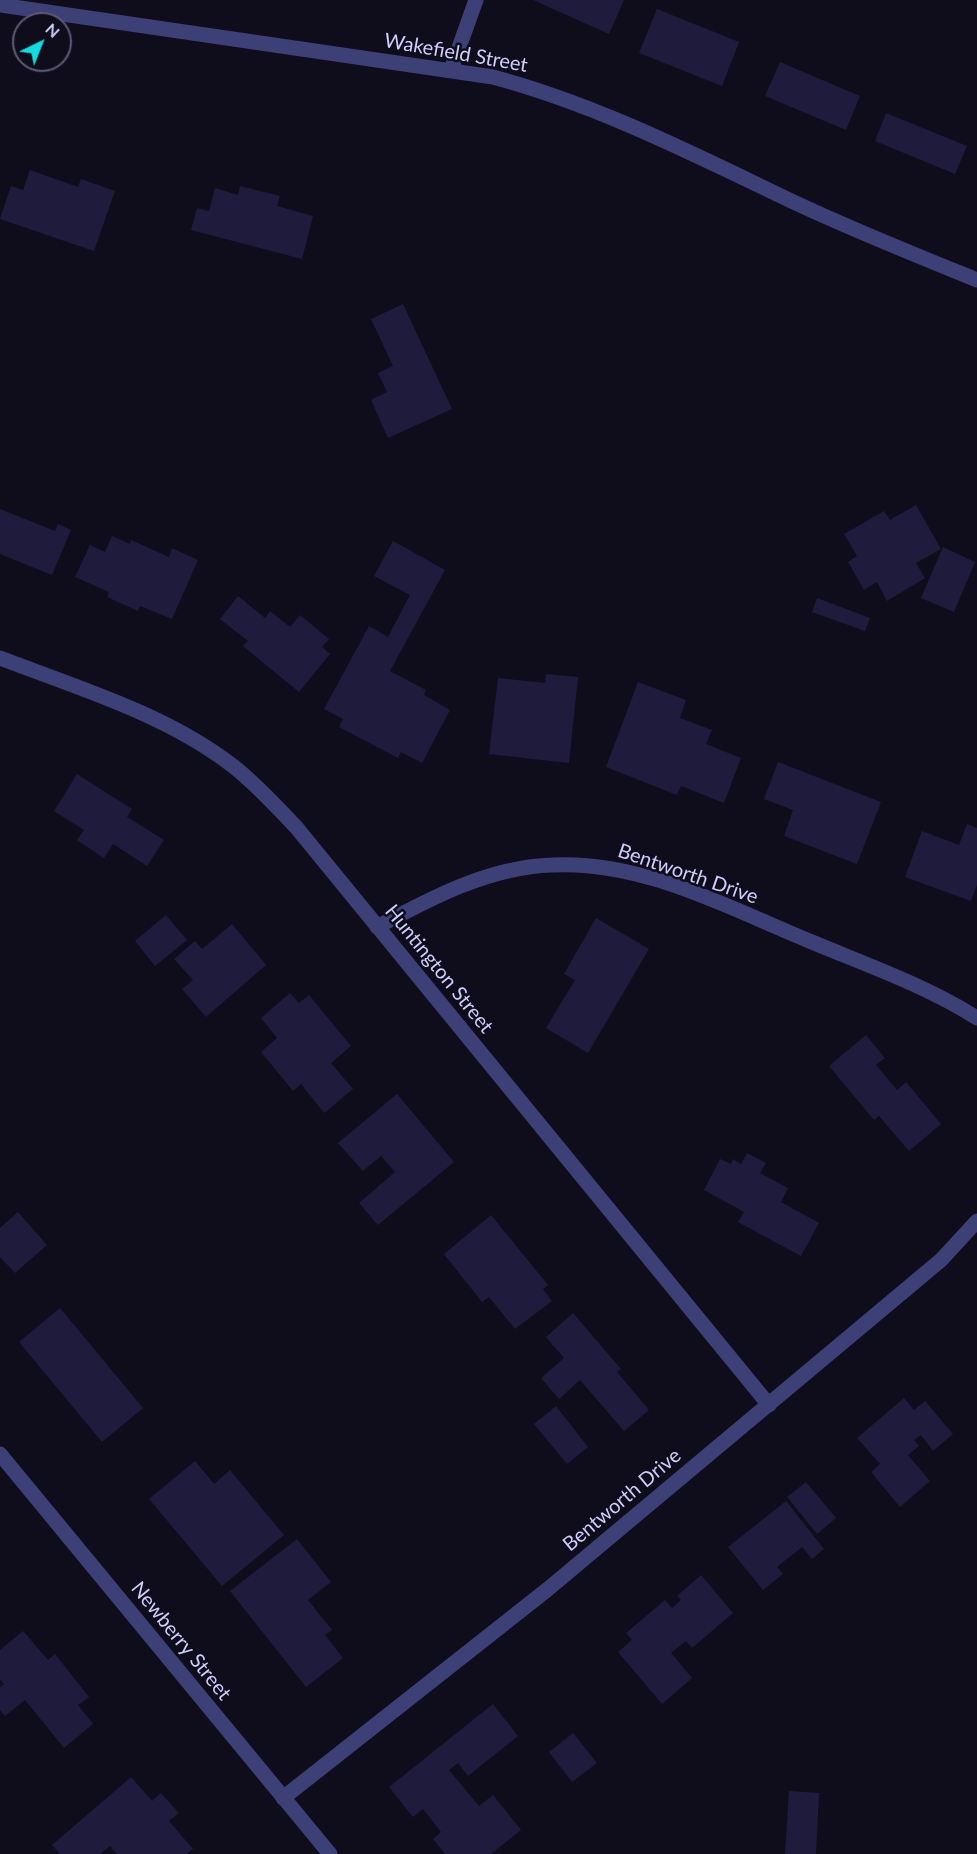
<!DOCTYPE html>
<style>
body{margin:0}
#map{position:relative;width:977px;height:1854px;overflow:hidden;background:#0f0d1c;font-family:Lato,sans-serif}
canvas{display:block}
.north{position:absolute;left:12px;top:12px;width:60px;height:60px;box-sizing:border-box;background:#0f0d1c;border:2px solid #5c5a75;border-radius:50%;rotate:43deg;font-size:16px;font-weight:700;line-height:24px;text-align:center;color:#cfcdfa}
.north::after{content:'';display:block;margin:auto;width:21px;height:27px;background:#15dadf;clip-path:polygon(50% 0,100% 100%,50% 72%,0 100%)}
</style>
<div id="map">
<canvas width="977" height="1854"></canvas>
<div class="north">N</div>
</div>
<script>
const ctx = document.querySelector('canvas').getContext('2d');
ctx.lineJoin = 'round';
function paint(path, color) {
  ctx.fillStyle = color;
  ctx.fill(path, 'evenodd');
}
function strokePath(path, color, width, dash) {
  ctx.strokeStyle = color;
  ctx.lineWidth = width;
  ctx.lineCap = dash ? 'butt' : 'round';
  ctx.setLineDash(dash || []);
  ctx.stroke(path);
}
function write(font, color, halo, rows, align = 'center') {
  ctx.font = font + ' Lato,sans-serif';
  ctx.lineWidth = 5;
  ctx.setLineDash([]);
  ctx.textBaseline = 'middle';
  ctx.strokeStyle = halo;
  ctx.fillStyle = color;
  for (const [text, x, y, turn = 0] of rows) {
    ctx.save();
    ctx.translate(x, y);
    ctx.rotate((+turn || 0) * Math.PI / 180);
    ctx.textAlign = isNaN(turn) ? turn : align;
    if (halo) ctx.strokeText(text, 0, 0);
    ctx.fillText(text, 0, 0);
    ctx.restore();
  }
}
const building = new Path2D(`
 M533 0H624L609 34Z
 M657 9 739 42 722 86 639 53Z
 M780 62 860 96 846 130 765 96Z
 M886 113 967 146 955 174 875 141Z
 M30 170 78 187 81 179 115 191 94 251 0 219 11 186 23 190Z
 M240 186 280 196 277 206 313 216 302 259 191 230 197 208 209 211 215 188 238 195Z
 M403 304 452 409 388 438 371 400 387 392 378 373 393 366 371 319Z
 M916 505 941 549 916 563 925 578 887 601 877 582 864 590 848 562 857 556 844 534 884 511 890 520Z
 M0 509 55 531 58 524 71 530 52 575 0 554Z
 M112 536 130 544 131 540 169 557 172 548 198 560 172 619 140 606 138 611 107 597 109 592 75 577 90 545 105 552Z
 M393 541 445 570 390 671 426 690 424 695 450 710 422 763 401 752 398 758 339 727 343 719 324 709 369 626 388 637 410 595 374 576Z
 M943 547 975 562 954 612 921 598Z
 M238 596 265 618 270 611 290 627 300 615 329 639 322 647 330 654 299 692 243 646 248 641 220 619Z
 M817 598 870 618 865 631 812 612Z
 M546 674 578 677 569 763 489 754 498 678 545 683Z
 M638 682 686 700 680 718 712 730 706 744 741 758 724 803 681 786 677 795 606 767Z
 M778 762 881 802 857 864 784 836 793 810 764 799Z
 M77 774 132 809 127 817 164 840 147 866 113 844 104 858 77 840 84 830 54 811Z
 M967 824 977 828V885L971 901 905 877 922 831 959 845Z
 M166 915 187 940 155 966 135 941Z
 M596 918 649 949 588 1053 546 1028 575 980 564 974Z
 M232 924 266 965 206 1017 182 989 193 980 174 959 195 941 202 949Z
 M290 993 299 1003 309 995 351 1046 331 1063 353 1089 324 1113 301 1084 293 1091 261 1052 277 1038 261 1018Z
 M866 1035 885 1058 876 1065 897 1090 906 1082 941 1124 909 1151 879 1116 874 1120 829 1066Z
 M397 1094 454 1162 378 1225 359 1203 395 1172 381 1156 363 1171 338 1143Z
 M747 1153 766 1163 760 1173 788 1188 781 1202 819 1223 801 1256 738 1222 744 1212 704 1190 720 1159 731 1164 733 1159 741 1164Z
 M18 1212 47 1245 15 1273 0 1257V1228Z
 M491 1215 548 1285 543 1289 552 1301 515 1329 489 1297 482 1302 444 1254Z
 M60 1308 143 1408 102 1442 19 1342Z
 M573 1313 621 1369 617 1372 649 1410 624 1431 580 1380 559 1399 541 1378 564 1358 546 1337Z
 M904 1398 914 1410 925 1401 953 1434 933 1451 921 1435 914 1440 919 1446 908 1455 930 1481 900 1507 871 1472 880 1464 857 1438Z
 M556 1406 588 1447 567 1464 534 1424Z
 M195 1461 214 1484 230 1470 284 1535 222 1586 149 1499Z
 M806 1482 836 1518 817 1534 787 1497Z
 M786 1501 824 1549 812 1559 802 1547 777 1567 783 1574 763 1590 728 1547Z
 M297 1539 331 1582 308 1600 332 1630 325 1635 343 1658 306 1687 230 1591Z
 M701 1575 733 1613 692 1648 686 1641 671 1653 692 1678 662 1704 618 1652 632 1640 626 1633 665 1600 672 1608 681 1600 677 1596Z
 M23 1631 48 1660 55 1654 89 1697 78 1705 93 1724 64 1748 25 1700 5 1716 0 1710V1687L4 1684 0 1680V1650Z
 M493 1704 518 1736 468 1776 458 1763 449 1770 479 1806 493 1795 521 1830 491 1854H445L433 1839 441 1832 423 1809 413 1817 389 1787Z
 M573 1733 597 1763 572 1782 549 1752Z
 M131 1777 152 1801 161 1793 179 1813 169 1821 193 1849 187 1854H117L110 1846 100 1854H60L52 1845Z
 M789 1791 819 1793 816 1854H785Z`);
const minor = new Path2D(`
 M0 5 493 77C601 106 699 157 800 205 858 232 918 256 977 280
 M451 70 476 0
 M0 658C78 688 166 714 233 766 256 784 276 806 296 827L769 1405
 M377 927C431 898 489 867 552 865 641 860 727 907 807 940 864 964 925 985 977 1018
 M0 1454 330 1854
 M283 1798 548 1589 941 1260 977 1221`);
const streetNames = [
 ["Wakefield Street",456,53,10],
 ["Bentworth Drive",688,874,19],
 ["Huntington Street",439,969,51],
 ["Bentworth Drive",622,1500,-40],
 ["Newberry Street",181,1641,51]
];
paint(building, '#1f1b3c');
strokePath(minor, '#3d3f77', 15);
write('20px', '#cfcdfa', '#0f0d1c', streetNames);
</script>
